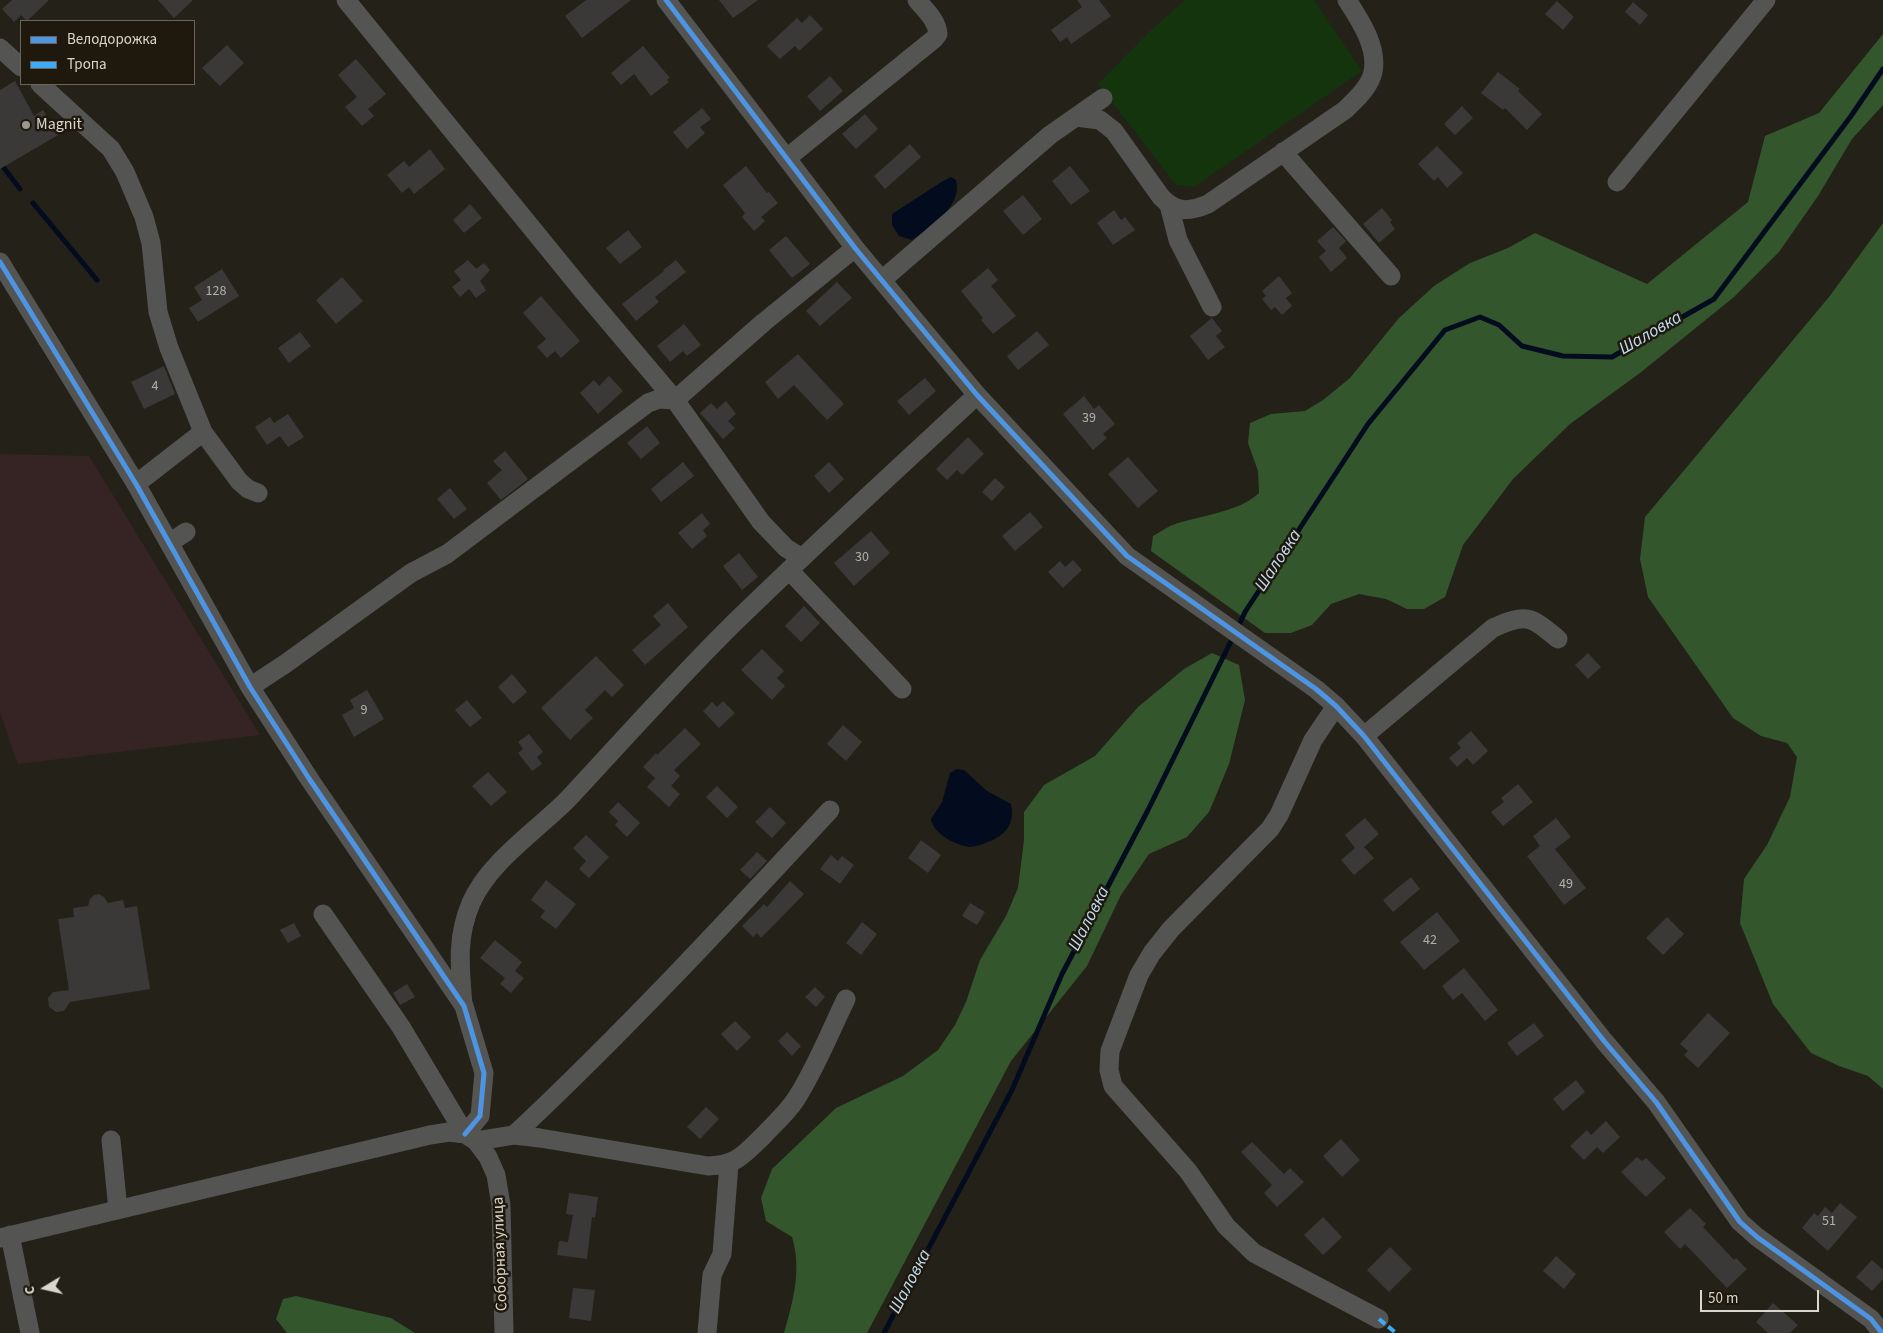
<!DOCTYPE html>
<meta charset="utf-8">
<style>
body{margin:0}
#map{position:relative;width:1883px;height:1333px;overflow:hidden;background:#242119;font-family:"Source Sans 3",sans-serif}
canvas{display:block}
.legend{position:absolute;left:20px;top:20px;width:175px;height:65px;box-sizing:border-box;background:#1e190c;border:1px solid #69655a;margin:0;padding:6px 9px;list-style:none;font-size:15px;color:#dad7ce}
.legend li{display:flex;align-items:center;gap:10px;height:25px}
.legend b{width:25px;border:1px solid #69655a}
.north{position:absolute;left:20px;top:1263px;width:50px;height:50px;-webkit-text-stroke:4px #1e190c;paint-order:stroke;rotate:261deg;font-size:14px;font-weight:700;line-height:20px;text-align:center;color:#dad7ce}
.north::after{content:'';display:block;margin:auto;width:18px;height:22px;background:#dad7ce;clip-path:polygon(50% 0,100% 100%,50% 72%,0 100%)}
.scale{position:absolute;left:1700px;top:1290px;width:119px;height:22px;box-sizing:border-box;border:2px solid #dad7ce;border-top:0;padding-left:6px;font-size:15px;line-height:18px;white-space:nowrap;color:#dad7ce;-webkit-text-stroke:4px #1e190c;paint-order:stroke}
</style>
<div id="map">
<canvas width="1883" height="1333"></canvas>
<ul class="legend">
<li><b style="height:6px;background:#4d94e3"></b>Велодорожка</li>
<li><b style="height:6px;background:#3fa9f5"></b>Тропа</li>
</ul>
<div class="north">С</div>
<div class="scale">50 m</div>
</div>
<script>
const ctx = document.querySelector('canvas').getContext('2d');
ctx.lineJoin = 'round';
function paint(path, color) {
  ctx.fillStyle = color;
  ctx.fill(path, 'evenodd');
}
function strokePath(path, color, width, dash) {
  ctx.strokeStyle = color;
  ctx.lineWidth = width;
  ctx.lineCap = dash ? 'butt' : 'round';
  ctx.setLineDash(dash || []);
  ctx.stroke(path);
}
function write(font, color, halo, rows, align = 'center') {
  ctx.font = font + ' "Source Sans 3",sans-serif';
  ctx.lineWidth = 5;
  ctx.setLineDash([]);
  ctx.textBaseline = 'middle';
  ctx.strokeStyle = halo;
  ctx.fillStyle = color;
  for (const [text, x, y, turn = 0] of rows) {
    ctx.save();
    ctx.translate(x, y);
    ctx.rotate((+turn || 0) * Math.PI / 180);
    ctx.textAlign = isNaN(turn) ? turn : align;
    if (halo) ctx.strokeText(text, 0, 0);
    ctx.fillText(text, 0, 0);
    ctx.restore();
  }
}
const industrial = new Path2D(`
 M0 454 89 456 260 735 18 764 0 712Z`);
const green = new Path2D(`
 M1185 0H1314L1362 71 1194 187 1176 185 1098 84 1149 32Z`);
const forest = new Path2D(`
 M1883 34V105L1852 139 1818 196 1779 252 1734 297 1640 373 1570 424 1513 479 1463 545 1445 597 1424 609H1407L1386 599 1359 594 1331 604 1312 625 1291 633H1265L1151 551 1153 536C1159 533 1164 529 1170 526 1198 515 1236 514 1259 493L1258 471 1248 443 1250 423 1271 414 1305 411 1323 400 1350 378 1399 318 1434 286 1470 263 1508 248 1535 233 1647 284 1748 202 1765 136 1819 113Z
 M1883 223V1089L1868 1076 1839 1066 1811 1053 1773 1004 1740 923 1744 879 1767 845 1790 797 1797 757 1787 743 1761 736 1733 718 1648 597 1640 559 1645 517 1829 297Z
 M1212 653 1239 665 1245 700 1229 764 1209 812 1187 837 1149 854 1121 895 1087 966 1011 1061 867 1333H784C793 1301 802 1270 792 1237L766 1221 761 1198 772 1169 836 1108 903 1076 938 1050 955 1025 966 1002 980 960 1006 916 1018 888 1024 840V812L1044 785 1095 756 1138 707 1184 669Z
 M296 1296 391 1318 415 1333H287L276 1319 283 1299Z`);
const water = new Path2D(`
 M951 177 956 180C963 205 931 228 912 240L899 236 892 225V214L943 181Z
 M957 769 964 770 987 791 1011 804C1015 824 1006 835 988 842 983 844 975 847 969 847 956 845 933 834 931 819L942 802 950 773Z`);
const stream = new Path2D(`
 M0 163 20 189
 M33 203 97 280
 M1237 629 1245 612 1368 424 1445 330 1480 317 1499 325 1522 346 1563 356 1612 357 1714 299 1851 116 1883 69
 M884 1333 1012 1090 1062 974 1148 810 1233 637`);
const building = new Path2D(`
 M12 0H49L27 21 21 15 14 22 2 9Z
 M158 0H193L174 18Z
 M586 0H631L582 38 565 16Z
 M719 0H758L733 18Z
 M1077 0H1099L1111 16 1071 44 1067 37 1060 42 1051 30 1082 7Z
 M1557 1 1574 17 1563 30 1545 14Z
 M1633 2 1648 15 1640 25 1625 12Z
 M810 15 823 29 799 51 795 46 780 59 767 46 797 18 802 23Z
 M227 45 244 63 220 86 202 68Z
 M643 46 670 78 667 80 669 82 651 96 634 74 621 85 611 73Z
 M356 59 386 94 368 109 374 116 362 126 345 107 357 97 338 75Z
 M1498 72 1520 89 1518 91 1542 114 1527 130 1505 108 1503 110 1481 93Z
 M830 76 843 91 820 111 807 96Z
 M15 81 34 116 43 110 58 135 0 169V90Z
 M1462 106 1473 118 1455 135 1444 124Z
 M702 108 711 119 700 127 705 133 687 149 673 132Z
 M865 114 878 129 856 149 842 134Z
 M910 144 921 157 885 189 874 176Z
 M1437 146 1463 173 1447 188 1438 177 1434 181 1418 164Z
 M430 149 445 169 414 194 409 187 402 193 387 175 404 161 409 167Z
 M746 166 767 193 769 192 778 203 761 217 765 221 754 231 742 217 745 213 723 185Z
 M1070 166 1090 191 1071 205 1052 181Z
 M1023 195 1042 219 1023 235 1003 211Z
 M470 204 482 218 464 233 453 220Z
 M1382 208 1392 220 1390 222 1395 229 1379 243 1363 224Z
 M1114 210 1121 220 1125 217 1135 230 1113 245 1097 223Z
 M1333 227 1346 241 1339 248 1347 258 1331 272 1319 257 1326 251 1317 241Z
 M628 230 642 247 620 264 606 248Z
 M786 236 810 264 792 278 769 250Z
 M468 260 476 269 484 263 490 270 480 281 486 290 476 298 469 289 460 297 452 287 461 280 454 271Z
 M676 260 686 272 655 297 659 302 636 321 622 304 664 271 663 270Z
 M988 268 998 280 991 286 1016 316 993 334 981 320 983 318 961 291Z
 M222 269 239 296 198 322 189 308 202 300 194 287Z
 M1279 276 1292 293 1286 298 1292 306 1282 315 1275 307 1271 310 1262 299 1266 296 1262 291Z
 M342 277 363 301 336 324 316 300Z
 M837 282 852 298 820 326 806 311Z
 M541 296 580 341 561 358 555 351 547 358 537 347 546 339 523 313Z
 M1212 318 1222 331 1216 336 1225 347 1208 360 1190 336Z
 M684 324 701 345 687 356 683 351 670 362 657 346Z
 M1037 331 1049 345 1018 370 1007 356Z
 M300 332 311 346 289 363 278 348Z
 M798 354 844 404 827 420 794 385 778 399 765 382Z
 M164 366 175 394 144 409 131 382Z
 M609 376 623 391 598 414 580 393 594 380 599 386Z
 M925 378 936 391 909 415 897 401Z
 M1084 396 1094 409 1099 405 1115 424 1103 434 1107 438 1093 450 1063 414Z
 M726 401 736 414 728 421 735 428 723 439 700 413 711 403 717 409Z
 M288 414 304 437 288 447 280 436 267 445 255 427 270 417 274 423Z
 M647 426 660 443 641 459 627 443Z
 M968 437 984 454 962 475 957 470 947 480 936 469Z
 M505 451 528 479 501 500 487 483 502 470 493 461Z
 M1128 457 1158 491 1138 508 1108 474Z
 M683 462 694 476 661 502 651 489Z
 M829 462 844 479 829 493 814 476Z
 M995 478 1005 487 992 501 982 492Z
 M450 488 467 509 454 519 437 499Z
 M1030 512 1043 527 1015 551 1002 536Z
 M702 513 710 524 703 530 707 536 692 549 678 533Z
 M871 531 890 553 854 586 834 563Z
 M739 553 758 577 742 590 723 566Z
 M1073 560 1082 570 1063 588 1048 572 1060 561 1065 567Z
 M668 603 688 627 645 665 632 650 661 625 653 616Z
 M804 606 820 623 801 642 785 626Z
 M762 649 784 671 777 678 785 686 772 700 741 670Z
 M1588 653 1601 667 1588 679 1575 665Z
 M596 656 624 685 612 697 605 690 585 710 593 718 570 740 541 708Z
 M512 674 527 692 513 704 498 687Z
 M367 690 384 719 354 737 342 715 354 708 350 700Z
 M467 700 482 718 470 727 455 710Z
 M723 701 735 713 719 728 703 711 712 702 717 707Z
 M843 725 862 742 846 761 827 744Z
 M685 728 701 744 674 770 680 776 671 786 680 794 669 807 647 787 655 778 643 767 656 753 657 755Z
 M1471 731 1488 751 1473 765 1467 758 1457 767 1449 758 1461 748 1457 743Z
 M529 734 543 752 537 757 542 764 532 771 518 753 523 749 518 742Z
 M488 772 507 792 491 806 472 786Z
 M1518 784 1533 802 1503 826 1491 812 1504 802 1501 798Z
 M717 786 738 807 727 818 706 797Z
 M618 802 640 823 627 837 615 825 618 821 609 812Z
 M770 807 786 823 772 838 755 822Z
 M1365 818 1379 834 1364 847 1374 858 1354 875 1341 860 1355 848 1345 835Z
 M1556 818 1571 837 1555 849 1586 888 1564 905 1527 856 1540 846 1533 836Z
 M586 835 609 857 589 878 579 869 586 861 573 848Z
 M921 840 941 855 928 873 908 858Z
 M757 852 767 861 750 879 740 870Z
 M831 855 838 861 842 856 854 865 840 884 820 869Z
 M1411 877 1420 889 1393 912 1383 900Z
 M546 880 576 904 556 929 540 917 545 911 531 900Z
 M790 881 804 894 761 938 757 933 753 937 742 926 764 904 767 907Z
 M99 894 104 897 108 903 123 900 125 908 137 906 150 989 70 1002 64 1011 56 1012 49 1007 48 998 53 992 69 990 58 919 74 917 73 908 88 906 90 899 94 895Z
 M970 903 985 912 977 925 962 916Z
 M1437 912 1460 941 1424 970 1400 942Z
 M1667 917 1684 934 1663 955 1646 938Z
 M862 922 877 934 861 955 846 943Z
 M294 923 301 936 288 943 280 930Z
 M495 940 522 962 515 971 524 978 511 993 500 984 505 978 480 958Z
 M1464 968 1498 1010 1485 1021 1462 993 1453 1000 1442 986Z
 M407 984 415 997 400 1005 393 993Z
 M815 987 825 997 816 1007 805 997Z
 M1708 1013 1730 1033 1698 1068 1684 1055 1688 1051 1680 1044Z
 M735 1021 751 1037 737 1051 721 1034Z
 M1534 1023 1544 1036 1517 1056 1507 1043Z
 M787 1032 801 1046 792 1056 778 1041Z
 M1576 1080 1585 1092 1563 1111 1553 1099Z
 M706 1107 719 1119 700 1139 687 1127Z
 M1606 1121 1620 1137 1603 1153 1597 1147 1584 1160 1570 1146 1587 1130 1591 1135Z
 M1341 1139 1360 1160 1342 1177 1323 1156Z
 M1252 1142 1284 1174 1290 1168 1304 1182 1277 1207 1264 1193 1272 1185 1241 1152Z
 M1637 1157 1642 1161 1646 1158 1666 1178 1646 1197 1621 1172Z
 M569 1193 598 1197 595 1218 592 1217 587 1259 557 1255 559 1241 568 1242 573 1215 566 1214Z
 M1840 1203 1857 1217 1828 1251 1802 1228 1814 1213 1818 1216 1825 1207 1832 1213Z
 M1690 1208 1706 1224 1703 1227 1734 1260 1736 1258 1747 1269 1727 1288 1685 1244 1680 1249 1664 1232Z
 M1323 1217 1342 1237 1323 1255 1304 1235Z
 M1390 1247 1412 1269 1389 1292 1367 1270Z
 M1556 1256 1576 1274 1564 1289 1543 1271Z
 M1872 1260 1883 1270V1279L1872 1291 1856 1277Z
 M573 1288 595 1290 591 1321 569 1318Z
 M1773 1303 1798 1325 1790 1333H1768L1756 1322Z`);
const minor = new Path2D(`
 M346 0 583 291 675 400 761 522 786 548 802 558
 M666 0 855 248 977 395 1127 556 1316 689 1336 706 1364 736 1604 1041 1656 1102 1740 1222 1757 1237 1871 1319 1882 1333
 M0 48 21 67
 M40 84 111 149 125 172 144 217 151 243 158 312 169 348 203 432 239 481 248 489 258 493
 M1076 117 1100 120 1114 131 1161 197C1176 213 1189 212 1208 204L1345 110C1355 100 1370 87 1373 72 1378 47 1360 20 1347 0
 M1283 152 1391 276
 M787 158 934 39 938 34C937 20 925 10 917 0
 M1617 182 1766 0
 M1169 205 1178 240 1212 307
 M0 262 136 484 250 687 310 780 464 1006 484 1073 480 1116 465 1134 401 1027 323 914
 M882 280 1050 135 1103 98
 M136 484 203 432
 M169 543 186 532
 M789 570 902 689
 M250 687 285 664 411 573 447 554 648 403 659 399 675 400 764 322 855 248
 M1336 706 1313 740 1279 815 1270 829 1171 929 1152 953 1139 975 1110 1051 1109 1070 1113 1086 1188 1171 1226 1226 1254 1253 1379 1319
 M1364 736 1493 628C1527 613 1530 616 1558 639
 M463 1005C460 968 456 938 471 903 489 861 538 830 569 798 624 739 678 678 736 621 815 544 896 470 977 395
 M514 1135C624 1032 727 921 830 810
 M111 1140 118 1210
 M476 1141 514 1135 540 1138 708 1166C737 1165 743 1155 763 1136 774 1124 787 1113 796 1099 816 1068 830 1032 846 999
 M10 1235 30 1333
 M0 1238 430 1135 449 1132 465 1134 476 1141 488 1157 496 1175 501 1205 504 1333
 M707 1333 712 1275 722 1254 729 1164`);
const quiet = new Path2D(`
 M1379 1319 1396 1333`);
const cycleway = new Path2D(`
 M666 0 855 248 977 395 1127 556 1316 689 1336 706 1364 736 1604 1041 1656 1102 1740 1222 1757 1237 1871 1319 1882 1333
 M0 262 136 484 250 687 310 780 464 1006 484 1073 480 1116 465 1134`);
const markers = [
 [26,125,5,"#9a978f"]
];
const numberNames = [
 ["128",216,292],
 ["4",155,387],
 ["39",1089,419],
 ["30",862,558],
 ["9",364,711],
 ["49",1566,885],
 ["42",1430,941],
 ["51",1829,1222]
];
const poiNames = [
 ["Magnit",36,125]
];
const streetNames = [
 ["Соборная улица",501,1254,-92]
];
const waterNames = [
 ["Шаловка",1651,334,-30],
 ["Шаловка",1279,561,-57],
 ["Шаловка",1090,919,-63],
 ["Шаловка",911,1282,-62]
];
paint(industrial, '#352423');
paint(green, '#14340d');
paint(forest, '#33562c');
paint(water, '#030c1e');
strokePath(stream, '#030c1e', 5);
paint(building, '#3b3938');
strokePath(minor, '#545552', 19);
strokePath(quiet, '#3fa9f5', 4, [8, 4]);
strokePath(cycleway, '#4d94e3', 5);
for (const [x, y, r, color] of markers) {
  const dot = new Path2D();
  dot.arc(x, y, r, 0, 2 * Math.PI);
  ctx.fillStyle = color;
  ctx.fill(dot);
  strokePath(dot, '#1e190c', 2);
}
write('14px', '#b2b0a8', null, numberNames);
write('16px', '#dad7ce', '#1e190c', poiNames, 'left');
write('16px', '#dad7ce', '#1e190c', streetNames);
write('italic 18px', '#c0dcf6', '#1e190c', waterNames);
</script>
